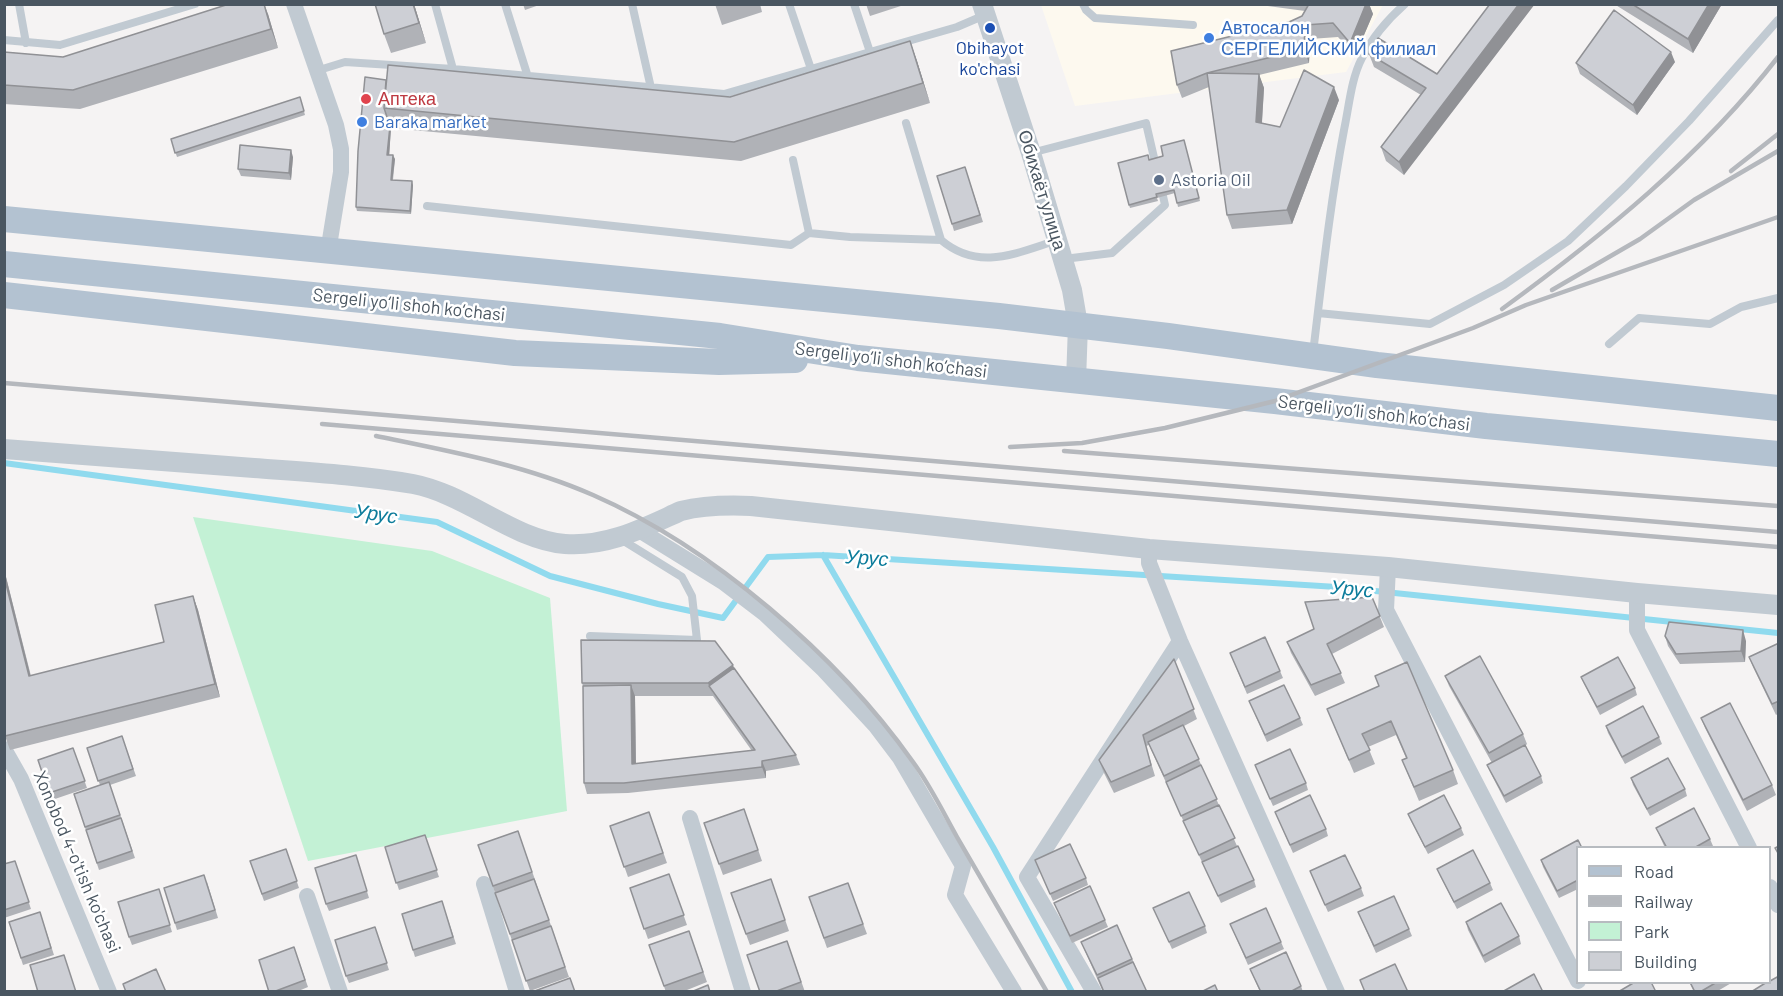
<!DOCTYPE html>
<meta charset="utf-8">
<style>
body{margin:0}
#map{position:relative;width:1783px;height:996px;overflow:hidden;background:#f5f3f3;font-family:Barlow,sans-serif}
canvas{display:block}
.frame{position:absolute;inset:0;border:6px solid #4a5661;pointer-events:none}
.legend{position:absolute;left:1576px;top:846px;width:195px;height:138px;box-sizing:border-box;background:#fff;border:2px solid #b7bbc0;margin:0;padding:8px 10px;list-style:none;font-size:18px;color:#4a5661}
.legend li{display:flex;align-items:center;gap:12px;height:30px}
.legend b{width:30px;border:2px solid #b7bbc0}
</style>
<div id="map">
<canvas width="1783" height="996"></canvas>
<div class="frame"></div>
<ul class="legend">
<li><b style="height:8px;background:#b3c2d1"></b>Road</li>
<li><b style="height:8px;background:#b5b8bd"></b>Railway</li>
<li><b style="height:16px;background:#c3f1d5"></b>Park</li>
<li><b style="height:16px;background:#cdcfd5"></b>Building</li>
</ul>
</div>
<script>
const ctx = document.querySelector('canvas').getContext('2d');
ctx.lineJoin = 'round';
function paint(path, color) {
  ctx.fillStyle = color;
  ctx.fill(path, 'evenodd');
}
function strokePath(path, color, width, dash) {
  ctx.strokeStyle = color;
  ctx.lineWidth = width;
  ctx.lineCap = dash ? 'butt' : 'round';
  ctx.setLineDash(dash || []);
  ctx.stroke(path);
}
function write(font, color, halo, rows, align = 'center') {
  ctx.font = font + ' Barlow,sans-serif';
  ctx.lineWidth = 5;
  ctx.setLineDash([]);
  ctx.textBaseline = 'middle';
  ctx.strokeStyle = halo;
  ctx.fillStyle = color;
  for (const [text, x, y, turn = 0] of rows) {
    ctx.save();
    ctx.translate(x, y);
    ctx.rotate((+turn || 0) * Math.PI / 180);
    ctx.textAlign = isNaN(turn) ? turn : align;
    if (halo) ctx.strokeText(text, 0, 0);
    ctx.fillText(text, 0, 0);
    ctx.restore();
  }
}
const commercial = new Path2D(`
 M1041 5H1383L1346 72 1075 106Z`);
const green = new Path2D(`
 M193 517 432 551 550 598 567 811 308 861Z`);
const stream = new Path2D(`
 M4 463 437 522 550 576 658 604 723 618 768 557 823 555 1337 587 1778 633
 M823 555 993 847 1072 992`);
const service = new Path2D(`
 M19 4 26 43
 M435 4 453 69
 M505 4 528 77
 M632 4 651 88
 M789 4 811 69
 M854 4 870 52
 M1083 4 1086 10 1095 18 1193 25
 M4 40 60 45 195 4
 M316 71 345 62 453 69 724 94 957 27 985 15
 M906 123 941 240C979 272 1016 253 1058 240
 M1031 153 1146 123 1155 162
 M793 160 809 233 850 237 941 240
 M427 206 791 245 809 233
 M1064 259 1112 253 1165 205 1163 196
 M1318 313 1430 324 1504 285 1568 241 1626 186 1689 121 1778 20
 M1609 344 1639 318 1710 324 1741 307 1778 298
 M1313 353C1322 279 1330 204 1344 130 1349 107 1351 79 1362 58 1372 38 1388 19 1405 4
 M590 636 697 640 692 596 682 577 619 538`);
const minor = new Path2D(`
 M294 4 336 125 341 149V172L328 252
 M639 530 723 582 765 614 824 670 875 725 900 758 963 866 955 895 1014 992
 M1149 549V563L1180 641 1337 992
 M1388 567 1386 610 1578 981
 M1637 593V630L1749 848
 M4 749 21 779 109 992
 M690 818 743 992
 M484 884 517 992
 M1770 887 1778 905
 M307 896 340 992
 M1094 992 1027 877 1180 641`);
const tertiary = new Path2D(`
 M982 4 1031 153 1072 290 1078 325 1076 381
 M4 449C88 455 171 462 254 468 307 472 361 475 413 484 466 494 514 540 565 544 608 547 643 528 681 511 705 505 728 505 751 506L1149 549 1388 567 1637 593 1778 605`);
const primary = new Path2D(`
 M4 219 999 316 1168 336 1377 365 1778 408
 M4 264 720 336 858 358 1275 401 1486 426 1778 454
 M4 295 515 353 719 362 795 360`);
const rail = new Path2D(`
 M1731 171 1778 134
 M1552 290 1640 239 1694 200 1778 151
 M1502 309C1602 236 1702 155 1778 57
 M4 383 1778 532
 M322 424 1778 547
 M376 436C449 451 525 465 593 495 712 547 838 656 913 762 930 785 943 812 957 837 987 889 1017 940 1047 992
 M1010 447 1082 443 1165 428 1275 401 1473 328 1526 305 1778 217
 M1064 451 1778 506`);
const wall = new Path2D(`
 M414 4 426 43 391 53 384 34Z
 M523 4H542L525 10Z
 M715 4H760L762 12 722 25Z
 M866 4H907L870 16Z
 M1253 4H1369L1373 14 1355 56 1338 37 1310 39 1309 63 1259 75 1264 88 1262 123 1280 127 1339 100 1292 224 1232 229 1227 215 1209 87 1182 98 1177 85 1289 22 1302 16 1305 11Z
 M1614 4H1722L1693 53Z
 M268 14 278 48 80 109 4 104V52L63 57Z
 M910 41 917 61 930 103 741 161 391 128 389 155 395 159 393 180 413 185 411 214 357 211 356 207 386 80 730 97Z
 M1369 54 1437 74 1404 175 1386 161 1381 147 1421 95 1374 67Z
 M1675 62 1637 115 1580 74 1576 63Z
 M300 97 305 115 177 157 171 139Z
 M1184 140 1200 201 1178 207 1175 193 1157 198 1158 201 1130 208 1129 205 1149 159 1163 156Z
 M293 157 291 180 241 176 238 169Z
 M965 167 983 222 954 231 952 224Z
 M4 569 31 676 164 642 193 596 198 610 220 697 10 750 4 733Z
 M1372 597 1384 627 1332 654 1345 683 1315 696 1291 653 1287 642 1314 629Z
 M1665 636 1746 641 1745 662 1680 664 1668 646Z
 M1779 643V713L1776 715 1753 667 1749 657Z
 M1230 653 1280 671 1283 678 1247 694Z
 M1174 659 1197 719 1184 726 1237 846 1202 862 1149 745 1146 746 1155 776 1114 793 1103 771 1099 760Z
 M734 668 796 755 800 765 766 771V778L628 793 587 794 584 783 583 686 582 683ZM635 696H713L752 751 636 764Z
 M1375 676 1453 770 1458 784 1419 801 1402 760 1406 758 1396 735 1368 747 1375 764 1354 773 1327 709 1379 687Z
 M1445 676 1523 734 1527 744 1525 746 1541 776 1543 783 1506 803 1490 772 1487 765 1492 763 1449 686Z
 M1581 677 1635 688 1637 695 1600 715 1584 684Z
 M1249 701 1300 718 1303 725 1267 742Z
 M1701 718 1772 785 1776 795 1747 811 1705 728Z
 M1606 726 1659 737 1662 744 1625 764 1608 733Z
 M122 736 136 776 110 785 135 858 99 870 74 794 100 785 87 748Z
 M73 748 87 788 52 800 38 760Z
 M1255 765 1306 783 1308 790 1273 806Z
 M1631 778 1685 789 1687 796 1650 816 1633 785Z
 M744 809 762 861 723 875 704 823Z
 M649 812 667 863 628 877 610 826Z
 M1275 812 1326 829 1328 836 1293 853Z
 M1408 814 1461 828 1464 835 1428 854 1411 821Z
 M1656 828 1710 839 1713 846 1710 848H1665Z
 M518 831 569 977 530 991 478 845Z
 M425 835 439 877 399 890 385 847Z
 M1578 848V889L1559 898 1543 867 1541 860Z
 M286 849 299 888 264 901 250 861Z
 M1035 860 1086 878 1088 885 1053 901Z
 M15 861 31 909 4 918V864Z
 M358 862 369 898 329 911 326 904Z
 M1202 862 1254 880 1256 887 1221 903Z
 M1437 869 1490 883 1493 890 1457 909 1440 876Z
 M1310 871 1361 888 1364 896 1328 912Z
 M669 874 687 925 648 939 630 888Z
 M771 879 789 931 750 945 731 893Z
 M207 882 218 918 177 930 164 888Z
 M848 883 867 934 827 948 809 897Z
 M161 896 172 932 132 945 129 937Z
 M442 901 456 944 415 957 402 914Z
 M1054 903 1105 920 1108 927 1072 943Z
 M1153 908 1205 926 1207 933 1172 949Z
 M40 912 54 955 23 965 9 922Z
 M1358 912 1409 929 1412 936 1376 953Z
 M1466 922 1519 936 1521 944 1485 963 1468 930Z
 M1230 924 1281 942 1284 949 1248 965Z
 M1117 925 1147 992H1103L1081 942Z
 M375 927 389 970 349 983 346 976Z
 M689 931 707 982 682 992H666L649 945Z
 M787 941 805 992H760Z
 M294 947 308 987 296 992H269Z
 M1250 969 1301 986 1303 992H1260Z
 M1689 982H1733L1716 992H1694Z`);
const shadedWall = new Path2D(`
 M264 4 268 14 278 48 271 29Z
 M413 4H414L426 43 419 23Z
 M1366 4H1369L1373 14 1355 56 1350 43Z
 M1519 4H1535L1404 175 1399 162Z
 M1709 4H1722L1693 53 1688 39Z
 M1305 25 1310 39 1309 63 1304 49Z
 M910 41 917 61 930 103 923 83Z
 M1671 52 1675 62 1637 115 1633 105Z
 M1259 74 1264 88 1261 136 1256 122Z
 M1334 87 1339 100 1292 224 1287 210Z
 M390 126 391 128 389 158 387 155Z
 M291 150 293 157 291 180 289 173Z
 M393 155 395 159 392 183 391 180Z
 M412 181 413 185 411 214 410 211Z
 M4 569 34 690 29 676 4 576Z
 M193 596 198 610 220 697 215 684Z
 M1743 630 1746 641 1745 662 1741 651Z
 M733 665 738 678 709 686 713 696 708 683Z
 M631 685 635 696 636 775 632 764Z
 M762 761 766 771V778L762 767Z`);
const building = new Path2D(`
 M229 4H264L271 29 73 90 4 85V52L63 57Z
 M375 4H413L419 23 384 34Z
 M1309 4H1366L1350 43 1333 23 1305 25 1304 49 1207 73 1259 74 1256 122 1280 127 1304 70 1334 87 1287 210 1227 215 1207 73 1177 85 1171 51 1289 22 1302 16Z
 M1490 4H1519L1399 162 1381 147 1426 88 1369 54 1378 38 1437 74Z
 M1632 4H1709L1688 39Z
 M1614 10 1671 52 1633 105 1576 63Z
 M910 41 923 83 734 142 384 108 388 65 730 97Z
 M365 77 386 80 384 108 390 126 387 155H393L391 180 412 181 410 211 356 207 358 151Z
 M300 97 304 111 175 153 171 139Z
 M1184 140 1199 198 1177 203 1174 190 1156 194 1157 197 1129 205 1118 163 1148 155 1149 160 1163 156 1161 146Z
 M240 145 291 150 289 173 238 169Z
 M965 167 980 215 952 224 937 176Z
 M4 576 29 676 164 642 155 605 193 596 215 684 5 736 4 733Z
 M1372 597 1380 616 1327 644 1341 673 1311 685 1287 642 1314 629 1305 602Z
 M1669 622 1743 630 1741 651 1676 654 1665 636Z
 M1265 637 1280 671 1245 687 1230 653Z
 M581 640 715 641 733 665 708 683H582Z
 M1779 643V701L1772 704 1749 657Z
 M1480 656 1523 734 1489 753 1445 676Z
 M1618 657 1635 688 1597 707 1581 677Z
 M1174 659 1194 709 1143 735 1151 765 1111 782 1099 760Z
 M1407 662 1453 770 1414 787 1402 760 1407 758 1391 721 1362 734 1370 750 1349 760 1327 709 1379 686 1375 676Z
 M734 668 796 755 762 761V767L624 783H584L583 686 631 685 632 764 755 750 709 686Z
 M1284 685 1300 718 1265 735 1249 701Z
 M1730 703 1772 785 1743 800 1701 718Z
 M1643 706 1659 737 1622 757 1606 726Z
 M1183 725 1199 759 1164 776 1148 742Z
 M122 736 133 769 98 781 87 748Z
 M1525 745 1541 776 1504 796 1487 765Z
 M73 748 85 781 49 793 38 760Z
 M1290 749 1306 783 1270 799 1255 765Z
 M1668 758 1685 789 1647 809 1631 778Z
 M1201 765 1217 799 1181 816 1166 782Z
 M109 782 120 815 85 827 74 794Z
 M1310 795 1326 829 1290 845 1275 812Z
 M1444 795 1461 828 1425 847 1408 814Z
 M1219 805 1235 838 1199 855 1183 821Z
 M1694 808 1710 839 1694 848H1667L1656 828Z
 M744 809 758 850 719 864 704 823Z
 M649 812 663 853 624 867 610 826Z
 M121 818 132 851 97 863 86 830Z
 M518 831 532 872 493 886 478 845Z
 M425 835 437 870 396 883 385 847Z
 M1578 840 1582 848H1578V880L1557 891 1541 860Z
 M1070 844 1086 878 1050 894 1035 860Z
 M1238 846 1254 880 1218 896 1202 862Z
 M1779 846V855L1775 848Z
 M286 849 297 881 262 894 250 861Z
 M1473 850 1490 883 1454 902 1437 869Z
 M356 855 367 891 326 904 315 868Z
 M1345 855 1361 888 1325 905 1310 871Z
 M15 861 29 902 4 910V864Z
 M669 874 684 915 644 929 630 888Z
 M204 875 215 910 175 923 164 888Z
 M534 879 549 920 510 934 495 893Z
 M771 879 785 920 746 934 731 893Z
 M848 883 863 924 824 938 809 897Z
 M1090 886 1105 920 1070 936 1054 903Z
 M159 889 170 925 129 937 118 902Z
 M1189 892 1205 926 1169 942 1153 908Z
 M1394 896 1409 929 1374 946 1358 912Z
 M442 901 453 937 413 950 402 914Z
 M1501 903 1519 936 1483 956 1466 922Z
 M1266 908 1281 942 1246 958 1230 924Z
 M40 912 51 948 21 958 9 922Z
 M1117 925 1132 959 1097 975 1081 942Z
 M551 926 565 967 526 981 512 940Z
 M375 927 387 963 346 976 335 940Z
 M689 931 703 972 664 986 649 945Z
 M787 941 801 982 774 992H760L747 955Z
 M294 947 305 980 273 992H269L259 960Z
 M1286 952 1301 986 1290 992H1261L1250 969Z
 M64 955 76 992H38L30 965Z
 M1133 962 1147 992H1104L1098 978Z
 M1395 964 1408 992H1365L1360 980Z
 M156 969 166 992H126L123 984Z
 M1534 974 1543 992H1502Z
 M1779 976V992H1751L1767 982H1770V981Z
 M570 978 575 992H532Z
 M1635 982H1651L1656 992H1618Z
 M1690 982H1717L1700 992H1695Z
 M708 985 710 992H691Z
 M1215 985 1218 992H1201Z`);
const markers = [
 [990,28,6,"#1a4fb4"],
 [1209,38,6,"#3f7fe0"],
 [366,99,6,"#e0444e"],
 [362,122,6,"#3f7fe0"],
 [1159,180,6,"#5c6f8a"]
];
const shopNames = [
 ["Автосалон",1221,28],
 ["СЕРГЕЛИЙСКИЙ филиал",1221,49],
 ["Baraka market",374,122]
];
const transitNames = [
 ["Obihayot",990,48],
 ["ko'chasi",990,69]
];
const healthNames = [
 ["Аптека",378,99]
];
const serviceNames = [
 ["Astoria Oil",1171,180]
];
const streetNames = [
 ["Обихаёт улица",1042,190,73],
 ["Sergeli yo‘li shoh ko‘chasi",409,305,6],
 ["Sergeli yo‘li shoh ko‘chasi",891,360,7],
 ["Sergeli yo‘li shoh ko‘chasi",1374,413,7],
 ["Xonobod 4-o'tish ko'chasi",77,862,67]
];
const waterNames = [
 ["Урус",376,514,8],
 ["Урус",867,558,4],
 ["Урус",1352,589,5]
];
paint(commercial, '#fdf9ef');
paint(green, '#c3f1d5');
strokePath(stream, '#90daee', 6);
strokePath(service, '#c1cad2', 8);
strokePath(minor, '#c1cad2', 16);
strokePath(tertiary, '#c1cad2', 20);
strokePath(primary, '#b3c2d1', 26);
strokePath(rail, '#b5b8bd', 4.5);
paint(wall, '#b0b2b7');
paint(shadedWall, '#909195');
paint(building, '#cdcfd5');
strokePath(building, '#909195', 1.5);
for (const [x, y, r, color] of markers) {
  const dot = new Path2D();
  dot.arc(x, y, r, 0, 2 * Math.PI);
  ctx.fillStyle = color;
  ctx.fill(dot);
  strokePath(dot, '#fff', 2);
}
write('18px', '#366cbe', '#fff', shopNames, 'left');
write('18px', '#164399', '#fff', transitNames);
write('18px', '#be3a42', '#fff', healthNames, 'left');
write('18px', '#4e5e75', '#fff', serviceNames, 'left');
write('18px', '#4a5661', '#fff', streetNames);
write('italic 20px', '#0c7c9b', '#fff', waterNames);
</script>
